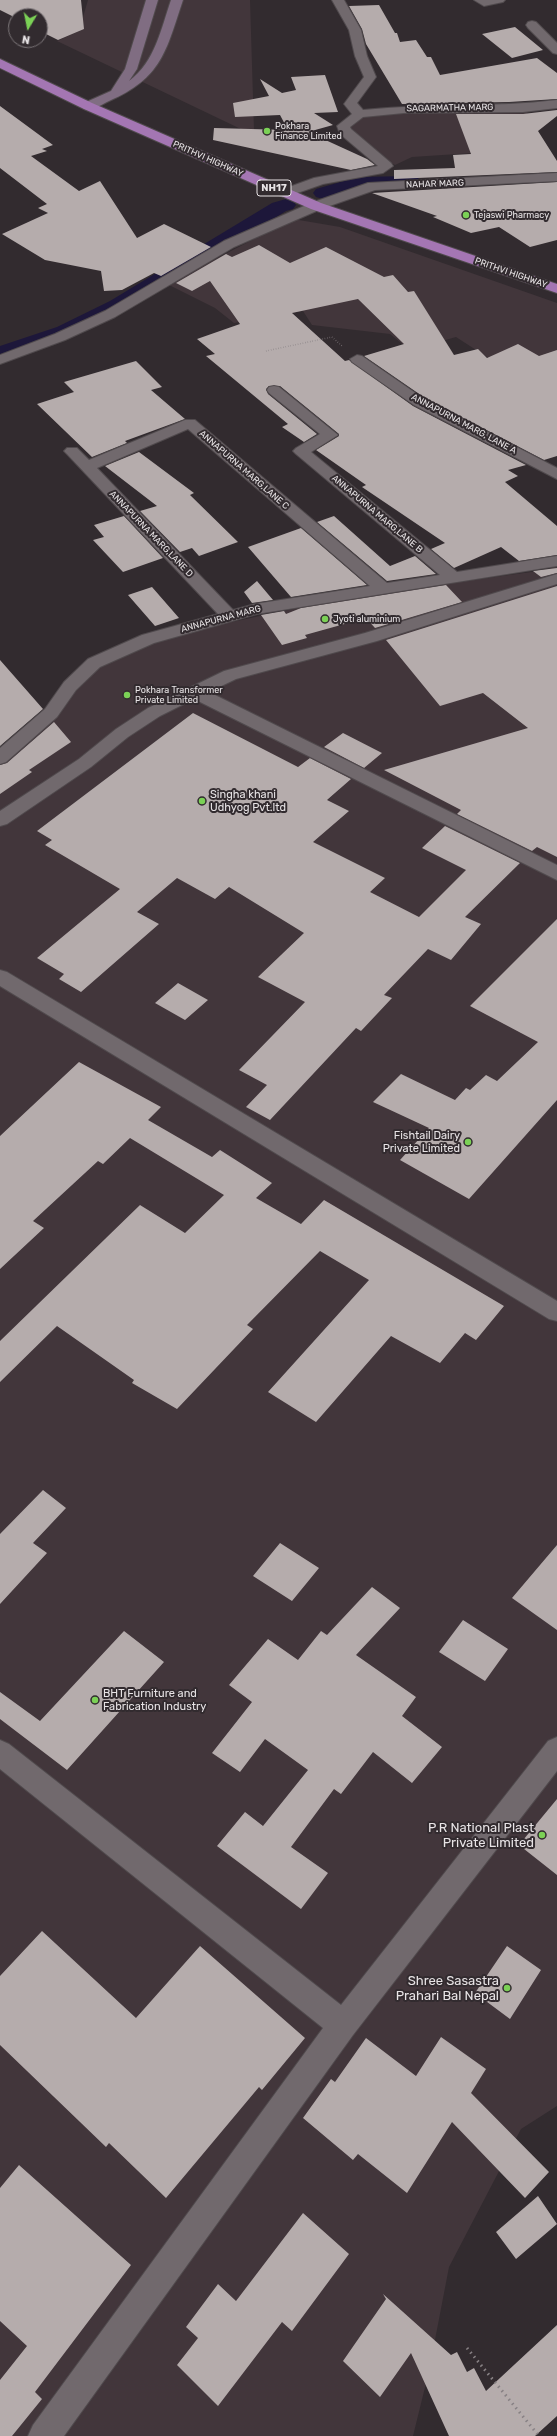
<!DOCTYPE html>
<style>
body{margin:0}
#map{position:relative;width:557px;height:2436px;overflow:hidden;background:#322b2f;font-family:Rubik,sans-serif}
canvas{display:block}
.north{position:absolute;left:8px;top:8px;width:40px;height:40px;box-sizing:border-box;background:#322b2f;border:1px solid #7b7578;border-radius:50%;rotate:190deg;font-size:11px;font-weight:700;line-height:16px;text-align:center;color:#e8e4e6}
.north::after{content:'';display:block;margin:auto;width:14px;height:18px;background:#7bd156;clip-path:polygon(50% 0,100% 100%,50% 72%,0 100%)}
</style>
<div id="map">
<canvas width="557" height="2436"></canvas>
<div class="north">N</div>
</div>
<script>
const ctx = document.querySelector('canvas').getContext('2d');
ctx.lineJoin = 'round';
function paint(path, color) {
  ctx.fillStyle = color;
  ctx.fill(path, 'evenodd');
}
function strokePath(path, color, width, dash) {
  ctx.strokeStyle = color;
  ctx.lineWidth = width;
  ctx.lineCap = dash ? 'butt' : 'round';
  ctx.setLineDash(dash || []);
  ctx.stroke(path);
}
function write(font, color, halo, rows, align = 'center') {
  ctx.font = font + ' Rubik,sans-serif';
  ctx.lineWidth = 4;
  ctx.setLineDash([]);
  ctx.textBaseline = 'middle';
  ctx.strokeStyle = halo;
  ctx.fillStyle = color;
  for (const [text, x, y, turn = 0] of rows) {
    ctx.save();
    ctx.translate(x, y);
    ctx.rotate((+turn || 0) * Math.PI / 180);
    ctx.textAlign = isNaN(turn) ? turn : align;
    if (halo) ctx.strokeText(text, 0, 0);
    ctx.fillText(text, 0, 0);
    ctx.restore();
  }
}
const built = new Path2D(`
 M88 0H250L254 130 245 131 57 41 79 31Z
 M529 110 521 123 488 152 412 157 395 165 382 158 349 130 351 122 362 117 407 111Z
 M293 219 340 227 557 303V392L504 368 456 337 410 350 390 334 312 325 303 311 234 323 215 308 167 284Z
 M557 566V2106L521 2129 449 2267 429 2371 413 2436H0V764L98 664 155 641 208 627 355 596 546 570ZM193 713 340 789 215 899 61 813Z`);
const canal = new Path2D(`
 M411 176 418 178 421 182 418 186 359 189 323 199 316 197 313 193 316 189 358 177Z
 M286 199 293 201 296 205 293 209 286 211C195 266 105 333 0 359V346L57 327 110 301 272 203Z`);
const building = new Path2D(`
 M0 0H81L84 29 58 40 40 31V16H16V18L0 10Z
 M379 5 395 33H397L400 42 416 40 427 57H431L440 75 537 58 557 73V99L509 102 402 104 366 44 362 29 349 6Z
 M515 27 543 50 512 58 482 34Z
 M325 75 338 112 314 113 333 125 308 132 367 159 375 165 351 170 213 140 214 128 288 130 280 115 235 117 233 103 269 96 260 79 282 93 296 90 291 77Z
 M0 106 53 145 42 149 47 151 31 156 79 191 100 181 137 238 164 224 211 247 161 276 154 273 122 290 104 291 101 271 45 260 2 234 48 213 38 208 47 204 0 168Z
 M557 110V116L538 131 557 161V172L394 179V170L455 168 453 155 471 154 456 114H523Z
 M557 182V240L530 247 499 227 471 233 433 217 437 216 372 193Z
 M259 245 290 263 326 247 384 277 393 275 408 292 414 291 454 355 478 349 487 358 518 344 539 356 557 350V456L544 460 425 398 364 356 404 344 358 299 292 313 345 361 349 360 413 406 526 465 508 470 518 476 505 482 557 526V555L519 561 501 547 454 568 431 549 445 543 362 487 366 485 316 450 339 436V434L280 386H269L266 389 268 394 317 434 304 442 282 427 288 424 206 356 215 354 197 339 240 324 210 281 192 291 176 283 226 254 232 257Z
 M136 361 162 387 151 390 185 419 125 441 127 443 92 457 37 404 74 392 64 382Z
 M139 452 194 493 190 495 238 542 199 556 192 548 180 552 140 511 157 506 105 466Z
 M124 516 163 558 123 572 93 540 104 537 94 525Z
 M334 516 390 566 415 556 436 574 387 581 317 522Z
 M301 528 367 585 291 597 248 547Z
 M557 568V573L541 577 533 571Z
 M257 581 273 600 252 603 244 592Z
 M446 585 462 602 375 628 366 618 305 635 307 638 282 645 261 615 284 611 286 614 301 608Z
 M557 586V857L537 847 532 851 457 814 461 810 384 770 528 728 483 693 440 706 386 640Z
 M152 587 179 618 155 626 128 595Z
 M0 660 43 709 0 746Z
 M193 713 298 767 310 758 351 779 327 800 349 811 313 842 385 878 370 892 419 917 466 870 422 848 445 826 520 863 465 917 481 924 451 960 428 949 384 995 392 998 361 1031 356 1028 270 1120 246 1107 267 1085 239 1070 305 1002 258 977 304 933 229 887 215 899 177 878 137 912 159 924 81 992 59 979 64 974 37 958 120 889 45 845 52 840 37 831Z
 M54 722 71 742 29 770 32 772 0 794V765L7 763Z
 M343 733 382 753 364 768 324 747Z
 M557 919V1100L469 1199 400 1160 429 1128 373 1102 401 1074 455 1100 466 1088 470 1090 486 1075 497 1081 538 1042 470 1006Z
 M178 983 208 1000 185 1020 155 1003Z
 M79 1062 161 1107 148 1120 212 1157 220 1150 272 1183 256 1198 301 1224 324 1200 504 1306 476 1340 465 1333 440 1363 391 1336 316 1422 268 1392 369 1280 320 1251 247 1325 253 1329 177 1409 132 1383 134 1380 57 1326 0 1382V1341L140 1205 185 1233 224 1195 130 1138 103 1164 98 1161 33 1221 44 1228 0 1269V1136Z
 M43 1490 66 1508 33 1543 47 1553 0 1604V1534Z
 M280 1543 319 1568 292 1601 253 1576Z
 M557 1545V1630L512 1598Z
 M372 1587 400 1608 356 1655 416 1697 402 1716 442 1747 412 1783 373 1752 341 1794 334 1789 291 1847 328 1873 301 1909 217 1846 245 1812 263 1826 308 1770 265 1739 240 1772 212 1753 252 1702 229 1685 268 1639 298 1660 321 1631 327 1635Z
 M463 1620 508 1649 485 1681 439 1652Z
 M124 1631 164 1662 67 1770 0 1719V1692L40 1721Z
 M557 1799V1875L519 1845Z
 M42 1931 136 2018 200 1946 305 2038 262 2090 259 2087 166 2198 109 2143 106 2147 0 2045V1976Z
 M507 1946 541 1970 510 2019 475 1993Z
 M441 2037 486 2069 471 2093 549 2172 525 2198 452 2122 407 2193 358 2154 353 2160 303 2118 331 2079 335 2082 366 2038 416 2076Z
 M19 2165 131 2265 35 2392 42 2399 12 2436H0V2380L27 2346 0 2321V2188Z
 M538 2196 557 2224 516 2259 496 2232Z
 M303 2213 349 2254 292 2331 282 2322 218 2406 177 2365 198 2338 186 2327 218 2284 236 2301Z
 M383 2294 451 2355 457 2352 467 2372 474 2368 486 2391 557 2325V2416L535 2436H449L411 2353 380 2397 343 2361 386 2299Z`);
const pathFar1 = new Path2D(`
 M266 351 332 337 342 346`);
const path = new Path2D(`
 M467 2348 539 2436`);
const street = new Path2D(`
 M332 0H344L361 30 367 56 376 77 357 103 363 110C428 103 493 108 557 100V108L523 112 404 113 363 117 350 127 351 129 391 163 393 166 383 173 323 184 286 197 281 196 279 193 281 190 314 178 378 166 340 134 337 126 352 114 344 104 364 77 355 56 349 30Z
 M474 0H505L503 2 484 6Z
 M532 21 536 22 557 43V54L553 53 528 28 526 25 528 22Z
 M557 173V181L375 190 321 209 234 247 115 317 65 340 0 364V355L55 334 105 311 224 241 311 203 368 183Z
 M357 355 362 356 424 399 557 468V479L414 405 352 362 350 359Z
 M274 386 279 387 338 435 311 452 457 572 557 556V566L257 614 154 643 100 667 76 690 57 717 6 762 0 764V748L45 709 64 682 88 659 142 635 218 614 67 454 64 451 67 448H77L89 460 185 420H195L387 583 440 575 296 454 293 451 296 448 320 434 269 393 267 390 269 387ZM188 429 370 586 255 604 233 610 97 468Z
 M557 574V584L377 641 236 679 209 692 557 865V880L194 699 160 716 128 737 91 767 7 824 0 826V811L79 759 116 729 148 708 224 671 365 633Z
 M0 970 7 972 557 1301V1321L549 1319 0 986Z
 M557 1737V1771L353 2035 64 2436H28L33 2425 323 2028 0 1769V1740L9 1744 341 2005 548 1741Z`);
const secondary = new Path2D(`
 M146 0H158L137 69 129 81C155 62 161 29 171 0H183C166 51 162 78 109 101 101 105 92 111 84 109L82 106 84 103 111 91 125 69Z`);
const highway = new Path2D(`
 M0 59 92 103 321 203 557 284V293L311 209 84 109 0 68Z`);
const markers = [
 [267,131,4,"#7bd156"],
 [466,215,4,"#7bd156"],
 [325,619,4,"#7bd156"],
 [127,695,4,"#7bd156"],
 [202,801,4,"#7bd156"],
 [468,1142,4,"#7bd156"],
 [95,1700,4,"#7bd156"],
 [542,1835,4,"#7bd156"],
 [507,1988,4,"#7bd156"]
];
const farStreetnames = [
 ["SAGARMATHA MARG",450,108,-1],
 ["PRITHVI HIGHWAY",208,159,24],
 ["NAHAR MARG",435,184,-2],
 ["PRITHVI HIGHWAY",511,273,19],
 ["ANNAPURNA MARG, LANE A",464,424,28],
 ["ANNAPURNA MARG,LANE C",244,470,41],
 ["ANNAPURNA MARG,LANE B",377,514,40],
 ["ANNAPURNA MARG,LANE D",151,534,46],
 ["ANNAPURNA MARG",221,619,-15]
];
const farPoinames = [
 ["Pokhara",275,126],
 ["Finance Limited",275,136],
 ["Tejaswi Pharmacy",474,215],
 ["Jyoti aluminium",333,619],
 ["Pokhara Transformer",135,690],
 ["Private Limited",135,700]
];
const shields = [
 [274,188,34]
];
const shieldNames = [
 ["NH17",274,188]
];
const poiNames = [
 ["Singha khani",210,795],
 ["Udhyog Pvt.ltd",210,808],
 ["Fishtail Dairy",460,1136,"right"],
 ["Private Limited",460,1149,"right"],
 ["BHT Furniture and",103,1694],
 ["Fabrication Industry",103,1707]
];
const nearPoinames = [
 ["P.R National Plast",534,1828],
 ["Private Limited",534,1843],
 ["Shree Sasastra",499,1981],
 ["Prahari Bal Nepal",499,1996]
];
paint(built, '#42363b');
paint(canal, '#1d173a');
paint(building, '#b5acac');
strokePath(street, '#504a4d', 2);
strokePath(secondary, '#504a4d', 2);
strokePath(highway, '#504a4d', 2);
strokePath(pathFar1, '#878184', 1.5, [0.5, 2]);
strokePath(path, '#878184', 3, [1.5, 4]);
paint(street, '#71696d');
paint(secondary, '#806d82');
paint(highway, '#a476b3');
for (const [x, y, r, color] of markers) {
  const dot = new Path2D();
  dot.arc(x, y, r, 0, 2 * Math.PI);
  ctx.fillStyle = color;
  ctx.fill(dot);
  strokePath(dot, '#322b2f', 1.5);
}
write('9px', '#e8e4e6', '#322b2f', farStreetnames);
write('9px', '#e8e4e6', '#322b2f', farPoinames, 'left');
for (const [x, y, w] of shields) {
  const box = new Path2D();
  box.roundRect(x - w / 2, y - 8, w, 16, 3);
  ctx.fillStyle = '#322b2f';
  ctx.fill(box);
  strokePath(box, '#e8e4e6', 1);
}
write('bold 10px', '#e8e4e6', null, shieldNames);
write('11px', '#e8e4e6', '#322b2f', poiNames, 'left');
write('13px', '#e8e4e6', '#322b2f', nearPoinames, 'right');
</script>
